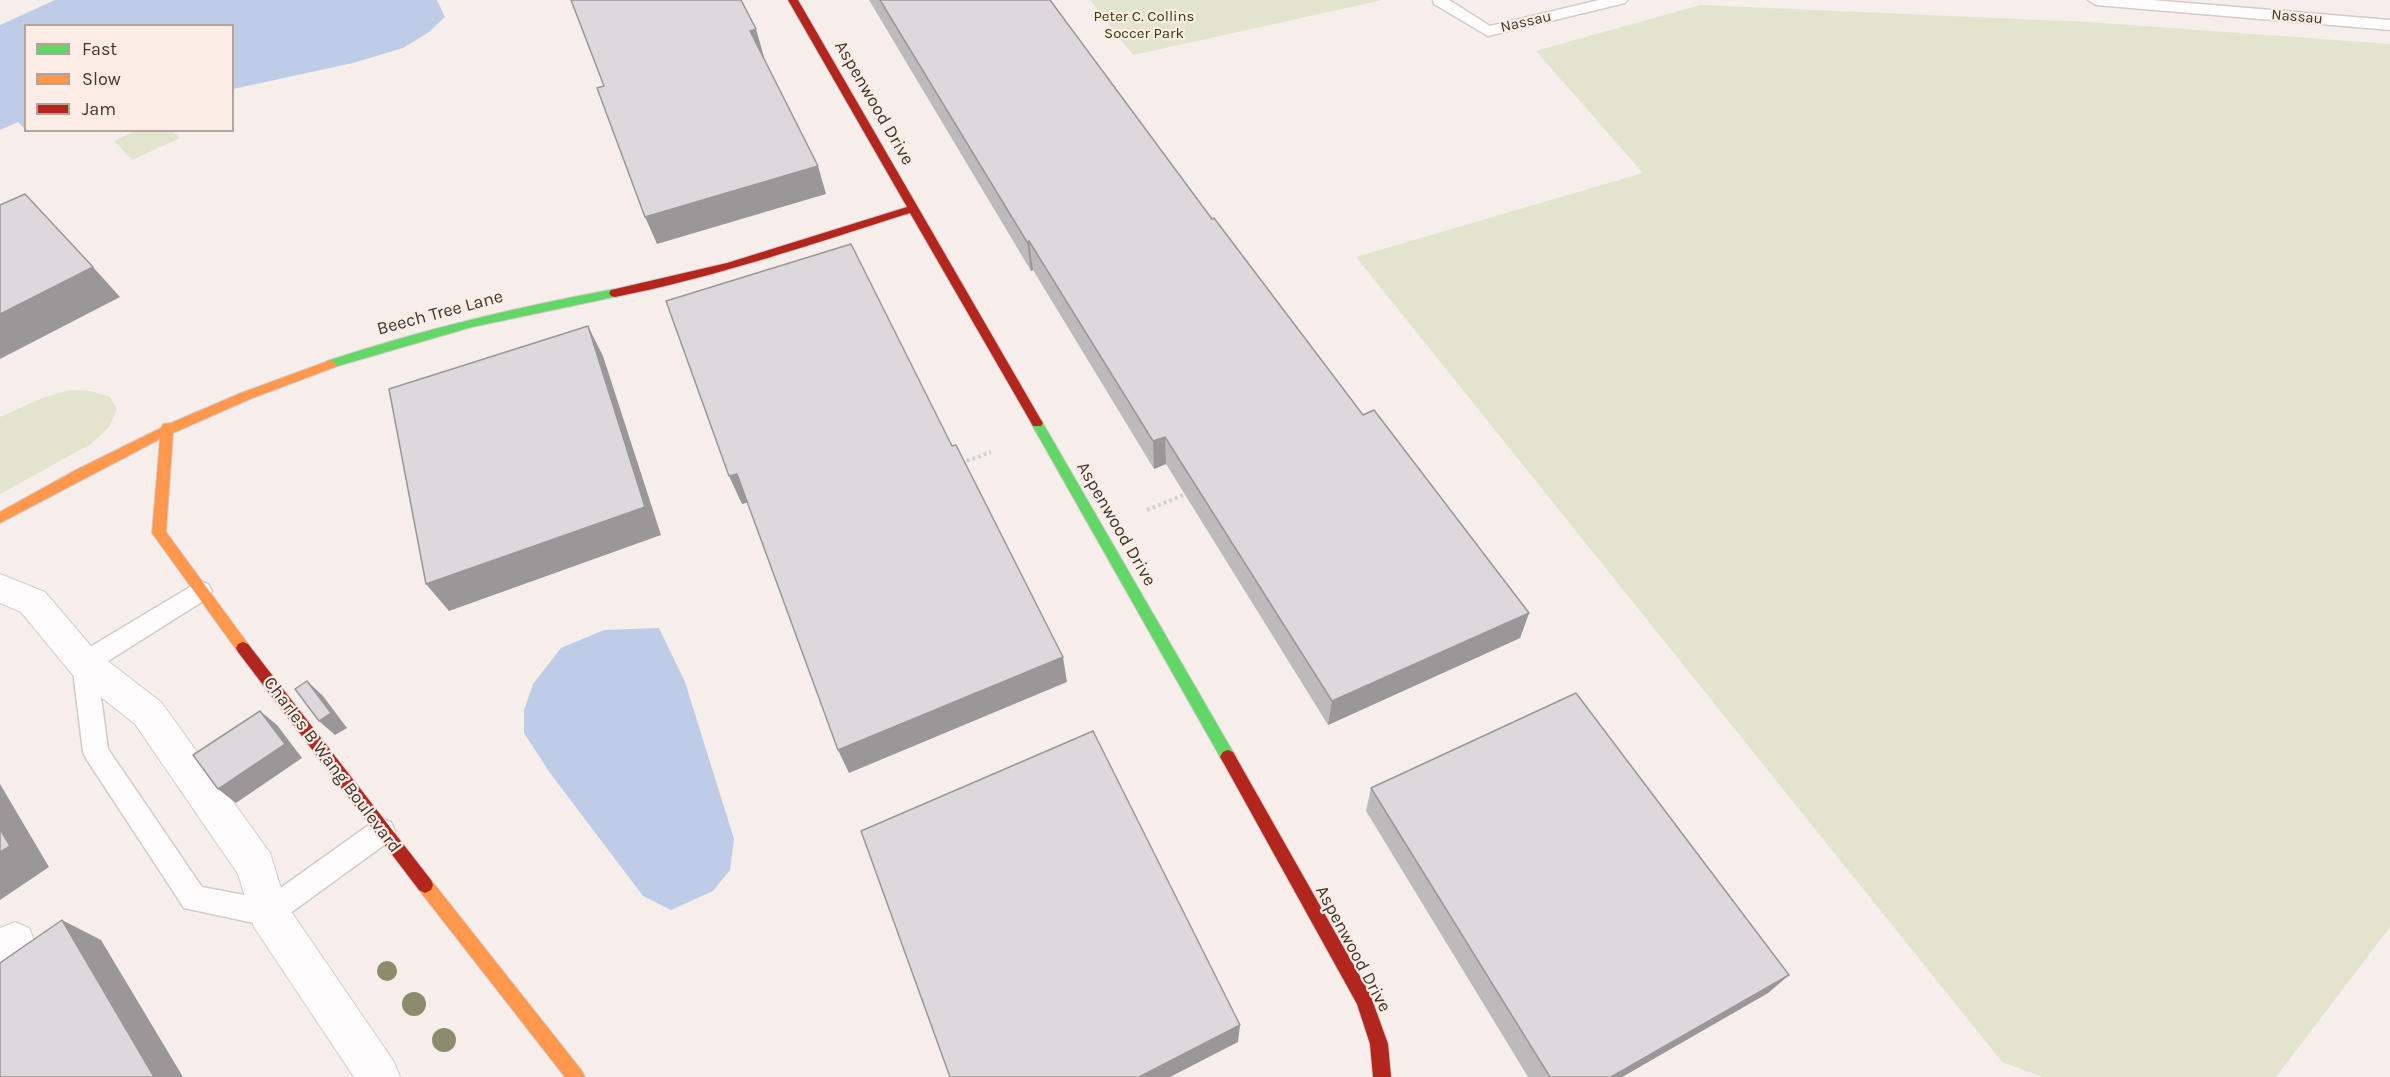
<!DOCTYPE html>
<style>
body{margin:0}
#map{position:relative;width:2390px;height:1077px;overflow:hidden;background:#f6eeea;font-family:Karla,sans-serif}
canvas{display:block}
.legend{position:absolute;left:24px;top:24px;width:210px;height:108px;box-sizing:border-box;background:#fbede5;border:2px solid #b0a49d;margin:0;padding:8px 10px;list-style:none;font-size:18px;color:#3f3631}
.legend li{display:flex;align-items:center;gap:12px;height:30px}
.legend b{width:30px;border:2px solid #b0a49d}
</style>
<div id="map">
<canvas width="2390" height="1077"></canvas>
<ul class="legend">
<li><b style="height:8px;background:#63d668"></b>Fast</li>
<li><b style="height:8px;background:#ff974d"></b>Slow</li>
<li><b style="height:8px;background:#b3261e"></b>Jam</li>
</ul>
</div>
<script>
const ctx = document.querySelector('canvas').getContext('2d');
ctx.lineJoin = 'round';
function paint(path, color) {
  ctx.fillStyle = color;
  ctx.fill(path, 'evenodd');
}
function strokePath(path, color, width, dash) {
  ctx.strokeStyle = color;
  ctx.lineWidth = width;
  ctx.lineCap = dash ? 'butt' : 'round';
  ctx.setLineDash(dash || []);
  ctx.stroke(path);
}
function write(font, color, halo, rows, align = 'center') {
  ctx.font = font + ' Karla,sans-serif';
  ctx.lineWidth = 4.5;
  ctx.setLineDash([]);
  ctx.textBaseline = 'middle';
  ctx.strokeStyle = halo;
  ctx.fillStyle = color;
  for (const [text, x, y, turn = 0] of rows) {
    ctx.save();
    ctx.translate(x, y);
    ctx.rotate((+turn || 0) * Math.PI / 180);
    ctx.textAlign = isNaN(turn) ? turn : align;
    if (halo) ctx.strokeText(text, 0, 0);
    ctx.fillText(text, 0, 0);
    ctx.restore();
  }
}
const green = new Path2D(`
 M1090 0H1383L1133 55Z
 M1700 5 2088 22 2390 44V927L2276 1077H2043L2002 1062 1356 257 1643 173 1536 51Z
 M138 130 172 131 180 138 132 160 114 141Z
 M70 390 91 391 110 397 117 409 109 427 91 444 0 494V417L45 397Z`);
const water = new Path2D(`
 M55 0H437L445 17 429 32 403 48 353 63 233 89 232 26H26V130L18 122 0 130V25Z
 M659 628 685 682 734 839 730 870 713 891 671 910 643 896 550 773 524 733V710L533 684 561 648 604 630Z`);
const path = new Path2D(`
 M961 463 991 452
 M1147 510 1188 493`);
const lane = new Path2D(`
 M1433 0H1449L1490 26 1599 0H1627L1625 3 1488 36 1434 4Z
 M2088 0H2152L2390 20V30L2096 5Z
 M200 581 208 584 212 591 208 598 97 668 108 749 202 887 265 899 373 822 382 819 391 822 395 831 391 840 278 922 268 926 184 908 87 760 83 752 72 663 75 656Z`);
const street = new Path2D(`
 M0 574 45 592 96 652 161 702 270 853 286 904 394 1062 400 1077H354L254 927 238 874 135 724 72 674 21 612 0 603Z
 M15 922 29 928 35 942 29 956 0 972V928Z`);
const fast = new Path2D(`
 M615 289 621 293 619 296 472 327 331 368 325 364 327 361C421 330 517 307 615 289Z
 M1037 418 1041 420 1233 752 1236 757 1233 762 1228 764 1223 762 1031 423Z`);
const slow = new Path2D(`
 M331 360 337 364 335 367 250 399 173 433 166 532 248 644 250 648 248 652 243 654 238 652 152 533 160 439 0 523V512L76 470 161 428 163 424 171 423 241 393Z
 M425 877 431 880 582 1071 585 1077H565L419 890 417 885 419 880Z`);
const jam = new Path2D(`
 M788 0H798L1041 420 1043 423 1041 426H1033L910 213C812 244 716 277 615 297L611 296 609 293 611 290 727 263 907 207Z
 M243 642 248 644 431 880 433 885 431 890 425 893 419 890 238 652 236 648 238 644Z
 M1228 750 1233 752 1370 994 1388 1044 1391 1077H1373L1370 1044 1357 1004 1223 762 1220 757 1223 752Z`);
const trees = [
 [387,971,10],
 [414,1004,12],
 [444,1040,12]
];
const wall = new Path2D(`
 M869 0H1050L1212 219 1363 415 1529 613 1520 638 1328 725 1166 464 1154 469 1033 270 1031 271Z
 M1371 788 1789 975 1768 993 1622 1077H1528L1366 811Z`);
const shadedWall = new Path2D(`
 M756 29 764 57 758 59 750 31Z
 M818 166 826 194 657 244 645 217Z
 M1029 241 1033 270 1031 271 1027 242Z
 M93 267 120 297 0 359V314Z
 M588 326 603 356 661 535 449 611 426 584Z
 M1165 437 1166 464 1154 469 1153 441Z
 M737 474 750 502 742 504 729 476Z
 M1529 613 1520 638 1328 725 1332 701Z
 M1063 657 1067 682 849 773 838 750Z
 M307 681 323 696 347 728 335 735 319 721Z
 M260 711 277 725 302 758 236 803 218 789Z
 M0 784 49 867 0 900Z
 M62 920 101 940 183 1077H154Z
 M1789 975 1768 993 1622 1077H1611Z
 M1240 1025 1238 1042 1170 1077H1139Z`);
const building = new Path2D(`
 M571 0H741L756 29 750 31 818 166 645 217 597 88 604 86Z
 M880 0H1050L1212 219 1214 218 1363 415 1374 410 1529 613 1332 701 1165 437 1153 441 1029 241 1027 242Z
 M25 194 93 267 0 314V205Z
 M851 244 952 446 956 445 1063 657 838 750 737 474 729 476 666 301Z
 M588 326 645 507 426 584 389 389Z
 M307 681 331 713 319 721 295 689Z
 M1576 693 1789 975 1611 1077H1550L1371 788Z
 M260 711 285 744 218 789 193 755Z
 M1093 731 1240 1025 1139 1077H950L861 831Z
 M0 829 10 846 0 852Z
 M62 920 154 1077H0V963Z`);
const farParknames = [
 ["Peter C. Collins",1144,17],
 ["Soccer Park",1144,34]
];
const farStreetnames = [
 ["Nassau",2297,17,5],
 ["Nassau",1526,22,-13]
];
const streetNames = [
 ["Aspenwood Drive",874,103,60],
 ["Beech Tree Lane",440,313,-15],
 ["Aspenwood Drive",1116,524,60],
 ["Charles B Wang Boulevard",332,765,53],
 ["Aspenwood Drive",1353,949,62]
];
paint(green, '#e2e4ce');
paint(water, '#bfcce7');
strokePath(lane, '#d4cbc7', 3);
strokePath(street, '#d4cbc7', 2);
strokePath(fast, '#d4cbc7', 2);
strokePath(slow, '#d4cbc7', 2);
strokePath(jam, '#d4cbc7', 2);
strokePath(path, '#d2cfcd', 4, [3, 3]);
paint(lane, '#fefcfc');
paint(street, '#fefcfc');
paint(fast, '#63d668');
paint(slow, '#ff974d');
paint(jam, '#b3261e');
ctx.fillStyle = '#8a8c6c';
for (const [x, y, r] of trees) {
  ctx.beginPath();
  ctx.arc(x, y, r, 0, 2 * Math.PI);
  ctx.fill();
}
paint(wall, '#bdbabc');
paint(shadedWall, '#9a9799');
paint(building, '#dcd8db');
strokePath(building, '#9a9799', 1.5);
write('15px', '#323b04', '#fbede5', farParknames);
write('15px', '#3f3631', '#fbede5', farStreetnames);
write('18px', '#3f3631', '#fbede5', streetNames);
</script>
